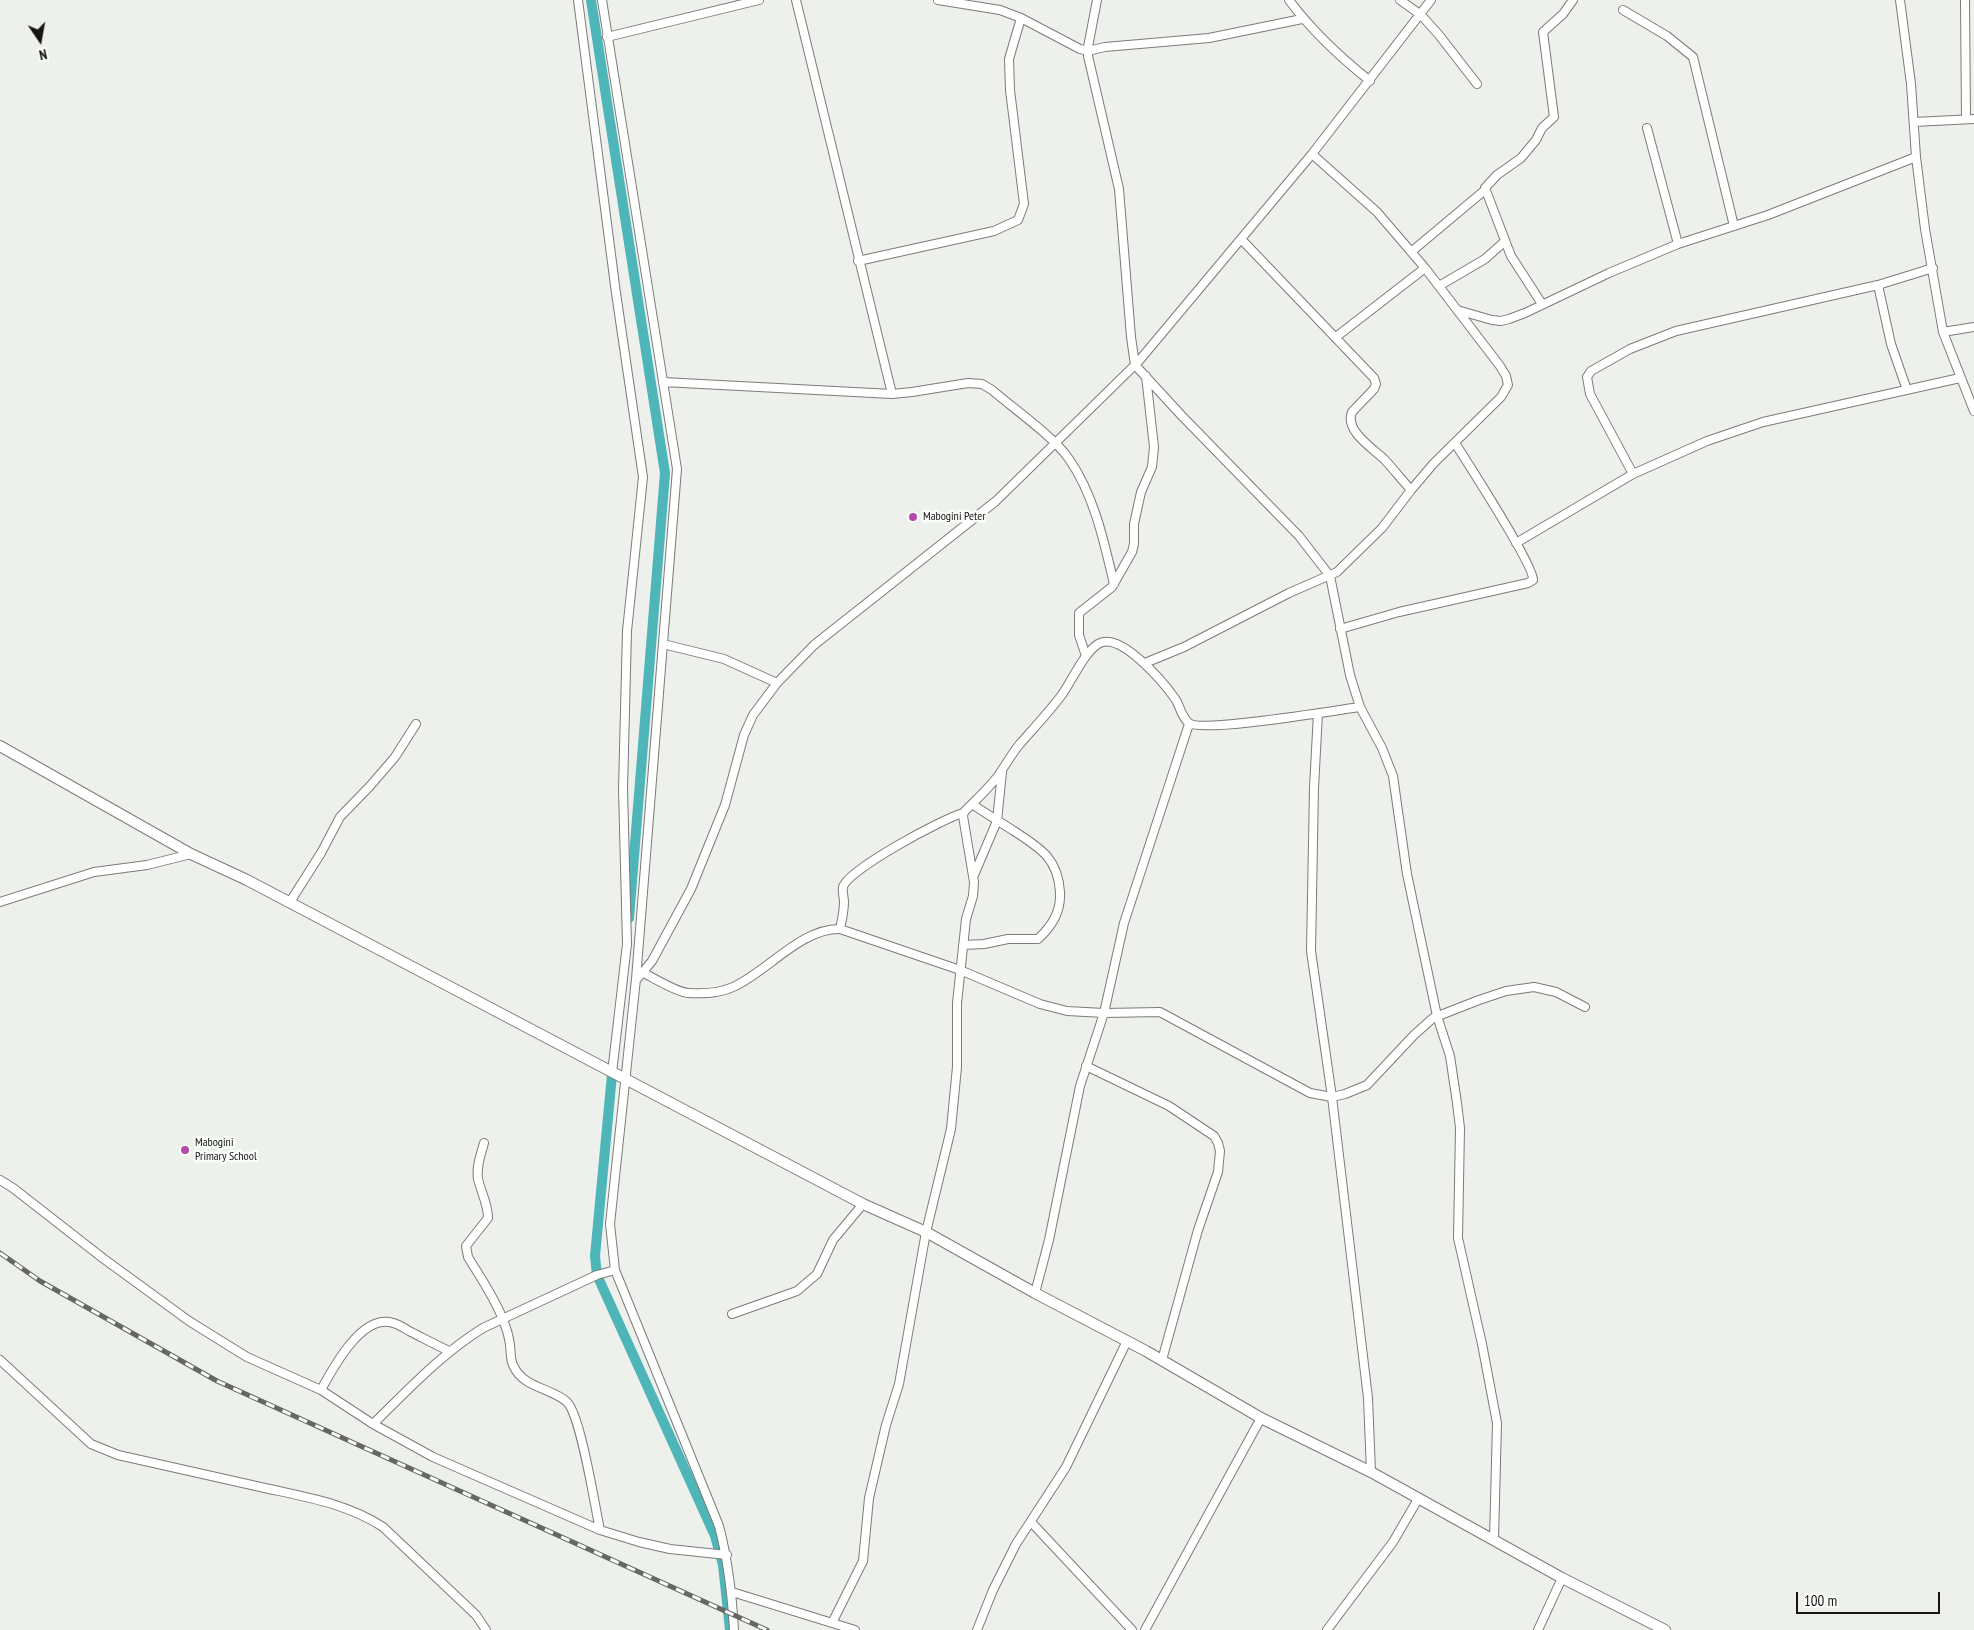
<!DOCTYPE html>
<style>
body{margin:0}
#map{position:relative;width:1974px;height:1630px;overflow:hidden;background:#edf0eb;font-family:"PT Sans Narrow",sans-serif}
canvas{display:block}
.north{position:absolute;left:15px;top:15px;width:50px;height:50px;-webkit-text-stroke:4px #fafdf9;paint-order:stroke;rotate:168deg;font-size:14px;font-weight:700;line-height:20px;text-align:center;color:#141514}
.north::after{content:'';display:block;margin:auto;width:18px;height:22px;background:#141514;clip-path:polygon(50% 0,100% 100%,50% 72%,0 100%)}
.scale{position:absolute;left:1796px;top:1592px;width:144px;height:22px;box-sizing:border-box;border:2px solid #141514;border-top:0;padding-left:6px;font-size:15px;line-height:18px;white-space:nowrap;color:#141514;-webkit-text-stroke:4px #fafdf9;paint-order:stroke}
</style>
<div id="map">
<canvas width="1974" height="1630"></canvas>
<div class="north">N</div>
<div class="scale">100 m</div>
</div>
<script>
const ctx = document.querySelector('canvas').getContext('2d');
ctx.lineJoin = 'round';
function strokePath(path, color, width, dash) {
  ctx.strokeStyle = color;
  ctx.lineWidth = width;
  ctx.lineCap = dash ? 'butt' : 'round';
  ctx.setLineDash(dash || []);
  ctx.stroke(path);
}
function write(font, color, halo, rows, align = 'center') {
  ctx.font = font + ' "PT Sans Narrow",sans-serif';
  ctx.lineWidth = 5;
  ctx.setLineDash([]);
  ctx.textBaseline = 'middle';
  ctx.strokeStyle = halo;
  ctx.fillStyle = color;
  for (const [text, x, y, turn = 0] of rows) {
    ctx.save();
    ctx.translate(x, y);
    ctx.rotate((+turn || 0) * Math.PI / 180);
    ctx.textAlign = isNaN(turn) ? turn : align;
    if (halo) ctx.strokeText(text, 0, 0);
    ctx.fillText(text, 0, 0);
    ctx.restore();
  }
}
const canal = new Path2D(`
 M591 0 665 473 629 918
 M613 1064 595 1256 597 1275 715 1536 723 1565 730 1630`);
const minor = new Path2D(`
 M578 0 616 293 643 477 627 631 623 789 627 944 612 1073
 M602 0 677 469 636 979 610 1224 615 1270 719 1526C728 1560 732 1594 734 1630
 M796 0 892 394
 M938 0 1000 10 1021 18 1080 49 1088 51 1105 47 1209 38 1302 19
 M1097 0 1088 47V56L1119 189 1131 337 1135 365 1182 416 1299 536 1330 576 1350 675 1360 707 1382 748 1393 776 1407 874 1437 1016 1450 1056 1457 1103 1460 1128 1458 1238 1482 1344 1497 1423 1494 1539
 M1289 0C1312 31 1340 57 1370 81
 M1400 0 1421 15 1439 35 1477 84
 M1900 0 1911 84 1916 157 1925 229 1943 332 1974 411
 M1965 0 1966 119
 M1623 10 1667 36 1693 57 1734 226
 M607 37 759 0
 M1914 122 1974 119
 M1647 128 1678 244
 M1242 240 1374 378 1376 384 1374 389 1352 412C1344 431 1374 449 1385 460 1394 470 1402 480 1411 490
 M1411 252 1485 190
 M858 261 994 231 1018 220 1024 204 1010 90 1009 59 1021 18
 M1878 285 1891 344 1907 390
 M1439 286 1485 259 1504 242
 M1542 304 1511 256 1485 188 1497 175 1521 158 1536 140 1542 128 1554 117 1543 32 1563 14 1573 0
 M1457 310 1492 320 1501 321 1509 319 1525 313 1609 273 1678 244 1768 215 1916 157
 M1943 332 1974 327
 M1336 337 1425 268
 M663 382 892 394 912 392 968 383 982 384 992 390C1014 409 1053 436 1069 459 1094 495 1104 541 1114 584
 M1633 474 1590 394 1587 377 1591 371 1630 349 1676 331 1878 285 1933 268
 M1516 543 1633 474 1707 441 1763 422 1960 378
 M1340 629 1399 612 1528 583 1533 580C1535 567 1467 462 1455 443
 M663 644 724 659 777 683
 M1086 656 1079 635V613L1112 587 1132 552 1134 544V524L1141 492 1152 467 1154 447 1146 376
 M1145 663 1184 647 1289 593 1337 572 1382 528 1411 490 1434 463 1501 397 1508 385 1506 376 1500 366 1425 268 1377 212 1312 154
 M1318 713 1314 788 1311 951 1332 1097 1368 1398 1371 1472
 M974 875 997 821 1002 772
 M0 902 94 872 147 865 191 854
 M290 902 321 853 340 817 370 786 395 757 416 724
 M840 929C842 920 844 911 844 902 844 898 842 891 843 887 847 870 944 818 963 813
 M963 945 984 944 1008 939H1038C1052 926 1061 912 1060 892 1058 858 1040 848 1014 831 1000 822 985 813 972 804
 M642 972C654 978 676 992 688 993 703 994 720 993 733 987 767 972 801 928 840 929L960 970 1040 1004 1067 1011 1104 1013 1160 1012 1310 1093 1332 1097 1345 1094 1367 1085 1414 1035 1433 1018 1479 1000 1506 991 1534 987 1556 992 1585 1007
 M637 979 652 961 691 889 725 805 744 735 753 715 777 683 814 645 996 501 1138 362 1312 154 1431 0
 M1086 1066 1169 1106 1214 1136 1218 1143 1220 1151 1218 1172 1198 1230 1162 1360
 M484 1143C481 1154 476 1166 478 1179 481 1192 488 1204 488 1218L466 1246 468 1257C480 1277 495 1298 503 1320 506 1327 509 1337 510 1345 511 1352 510 1361 514 1367 524 1388 552 1388 567 1402 581 1416 595 1507 600 1530
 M0 1180 13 1188 104 1259 189 1321 247 1357 321 1390 373 1424 433 1457 600 1530 639 1542 670 1549 727 1555
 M1035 1293 1049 1240 1080 1086 1104 1013 1124 923 1189 724
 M732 1314 797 1291 817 1274 833 1240 863 1204
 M0 1360 91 1444 118 1455C164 1465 210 1476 256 1486 299 1496 345 1502 383 1527L476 1615 486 1630
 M321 1390C333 1368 362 1313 393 1323 399 1324 405 1329 411 1332 423 1338 436 1345 449 1351
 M373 1424C408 1390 441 1354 483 1328L597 1275 615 1270
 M1031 1522 1132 1630
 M732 1592 855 1630
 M832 1623 863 1561 869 1498 886 1425 899 1384 926 1232 951 1129 957 1067V1003L966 919 973 896 974 882 963 816 964 812C975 801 988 789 998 776 1005 766 1011 755 1019 745 1033 729 1048 713 1061 696 1072 681 1083 654 1098 644 1120 630 1165 684 1176 700 1180 707 1182 718 1189 723 1201 733 1337 710 1360 707
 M977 1630 993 1590 1016 1544 1066 1467 1127 1341
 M1145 1630 1261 1418
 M1327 1630 1393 1542 1418 1499
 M1538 1630 1562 1578`);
const tertiary = new Path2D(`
 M0 746 191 854 247 880 863 1204 926 1232 1035 1293 1146 1351 1261 1418 1371 1472 1562 1578 1665 1630`);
const rail = new Path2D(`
 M0 1253 40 1281 217 1381 767 1630`);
const markers = [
 [913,517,5,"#b74aa9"],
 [185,1150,5,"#b74aa9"]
];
const poiNames = [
 ["Mabogini Peter",923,517],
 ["Mabogini",195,1143],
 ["Primary School",195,1157]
];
strokePath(canal, '#4eb5b9', 10);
strokePath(minor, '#7a7c78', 10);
strokePath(tertiary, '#7a7c78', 12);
strokePath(minor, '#fff', 8);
strokePath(tertiary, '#fff', 10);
strokePath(rail, '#656765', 5);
strokePath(rail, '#fafdf9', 3, [9]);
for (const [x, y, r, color] of markers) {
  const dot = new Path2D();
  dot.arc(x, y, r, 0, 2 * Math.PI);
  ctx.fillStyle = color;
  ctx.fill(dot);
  strokePath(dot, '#fafdf9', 2);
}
write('12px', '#141514', '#fafdf9', poiNames, 'left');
</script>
